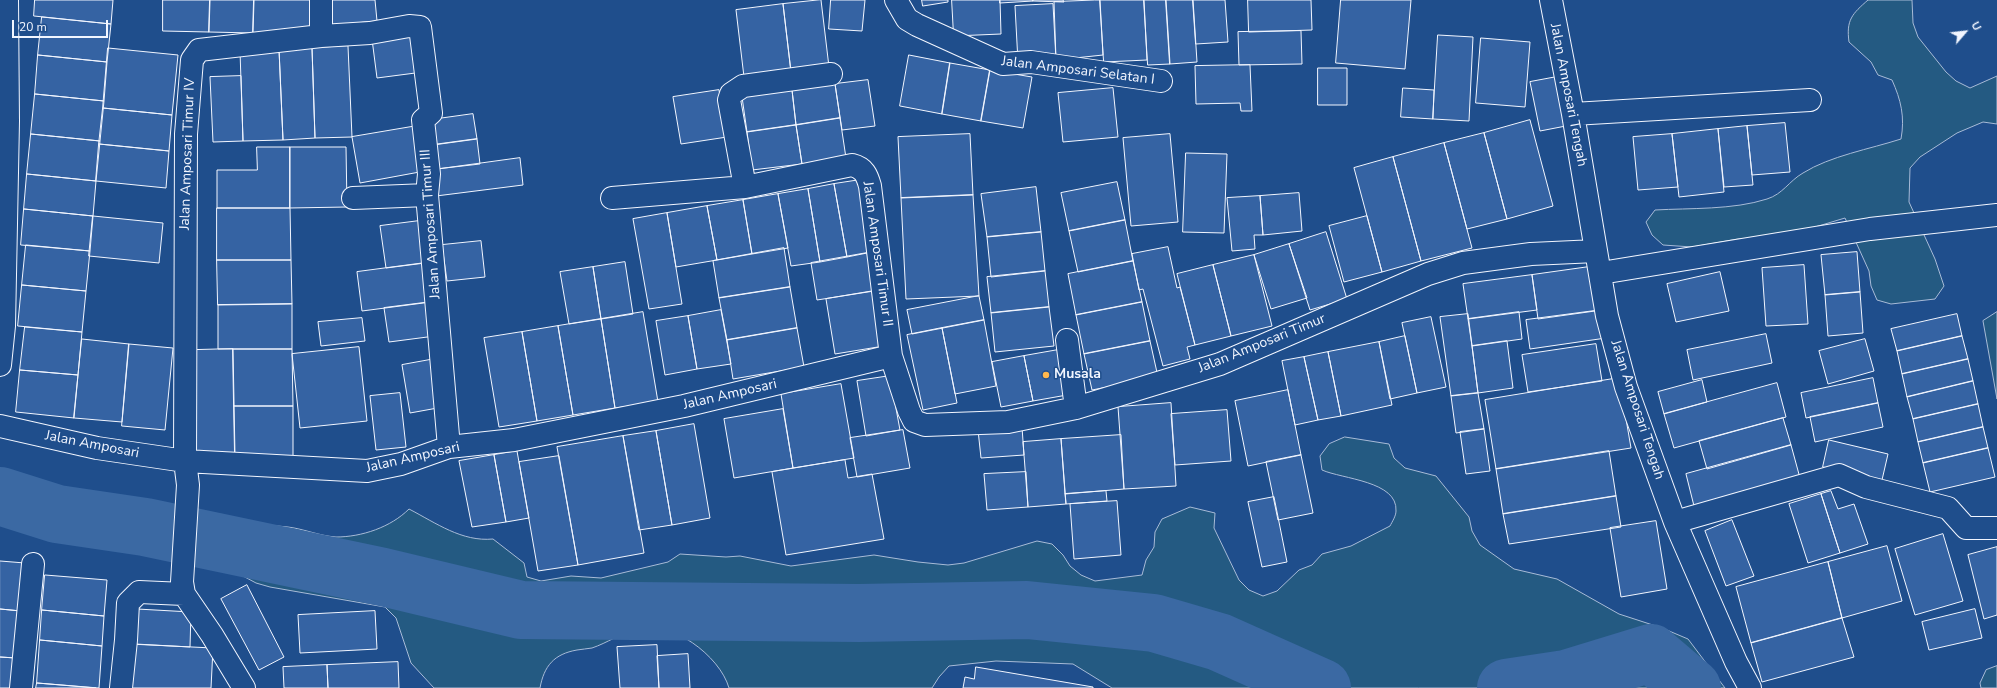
<!DOCTYPE html>
<style>
body{margin:0}
#map{position:relative;width:1997px;height:688px;overflow:hidden;background:#1f4e8c;font-family:"Nunito Sans",sans-serif}
canvas{display:block}
.north{position:absolute;left:1945px;top:12px;width:40px;height:40px;-webkit-text-stroke:3px #1f4e8c;paint-order:stroke;rotate:62deg;font-size:11px;font-weight:700;line-height:16px;text-align:center;color:#f2f6ff}
.north::after{content:'';display:block;margin:auto;width:14px;height:18px;background:#f2f6ff;clip-path:polygon(50% 0,100% 100%,50% 72%,0 100%)}
.scale{position:absolute;left:12px;top:20px;width:96px;height:18px;box-sizing:border-box;border:2px solid #f2f6ff;border-top:0;padding-left:5px;font-size:12px;line-height:14px;white-space:nowrap;color:#f2f6ff;-webkit-text-stroke:3px #1f4e8c;paint-order:stroke}
</style>
<div id="map">
<canvas width="1997" height="688"></canvas>
<div class="north">U</div>
<div class="scale">20 m</div>
</div>
<script>
const ctx = document.querySelector('canvas').getContext('2d');
ctx.lineJoin = 'round';
function paint(path, color) {
  ctx.fillStyle = color;
  ctx.fill(path, 'evenodd');
}
function strokePath(path, color, width, dash) {
  ctx.strokeStyle = color;
  ctx.lineWidth = width;
  ctx.lineCap = dash ? 'butt' : 'round';
  ctx.setLineDash(dash || []);
  ctx.stroke(path);
}
function write(font, color, halo, rows, align = 'center') {
  ctx.font = font + ' "Nunito Sans",sans-serif';
  ctx.lineWidth = 3;
  ctx.setLineDash([]);
  ctx.textBaseline = 'middle';
  ctx.strokeStyle = halo;
  ctx.fillStyle = color;
  for (const [text, x, y, turn = 0] of rows) {
    ctx.save();
    ctx.translate(x, y);
    ctx.rotate((+turn || 0) * Math.PI / 180);
    ctx.textAlign = isNaN(turn) ? turn : align;
    if (halo) ctx.strokeText(text, 0, 0);
    ctx.fillText(text, 0, 0);
    ctx.restore();
  }
}
const green = new Path2D(`
 M1868 0H1912L1913 23 1918 37 1946 72 1956 81 1970 88 1997 76V124L1983 122 1957 133 1920 157 1910 168 1909 202 1935 259 1944 286 1935 299 1891 304 1877 300 1871 286 1869 271 1845 218 1785 236 1738 239 1692 247 1663 245 1652 235 1646 222 1655 210C1690 208 1733 210 1767 199 1783 194 1789 181 1803 173 1830 156 1870 149 1901 139 1905 117 1901 100 1892 80L1878 75 1871 62 1849 42C1846 20 1852 14 1868 0Z
 M1997 312V399L1983 321Z
 M1345 437 1389 444 1394 458 1405 468 1436 476 1469 517 1472 531 1480 545 1514 569 1557 579 1619 614 1662 628 1688 639 1725 688H1112L1073 664 996 661 949 666 939 677 932 688H729C720 656 671 619 637 629 621 633 607 643 592 648 587 649 582 649 577 650 554 654 544 666 540 688H434L411 663 396 618 385 607 270 587 256 583 230 569 221 533 233 523C251 524 270 525 288 527 304 529 320 536 336 537 362 537 391 527 409 509 436 523 462 542 493 539L524 563 527 577 541 581 571 576 601 578 668 562 680 554 726 557 740 556 791 566 874 555 918 562 948 565 964 563 1037 541 1052 544 1063 555 1070 566 1081 575 1095 581 1142 575 1146 560 1154 547 1155 532 1162 519 1190 507 1215 513 1214 528 1239 580 1249 590 1263 596 1277 591 1299 570 1312 565 1322 554 1351 546 1390 526C1392 522 1396 516 1396 511 1398 481 1342 479 1322 470L1320 456 1329 444Z
 M1997 666V688H1981L1980 683 1986 670Z`);
const river = new Path2D(`
 M0 496 57 514 145 527 383 577 521 610 859 613 1027 610 1154 623 1219 642 1322 688
 M1506 688 1566 679 1651 653 1692 688`);
const building = new Path2D(`
 M35 0H113L111 24 34 16Z
 M163 0H210L209 32 163 31Z
 M210 0H254L253 33 209 32Z
 M254 0H312L311 34 253 33Z
 M330 0H375L377 21 332 25Z
 M821 0 829 67 791 72 783 4Z
 M831 0H865L862 31 829 29Z
 M922 0H948V2L923 6Z
 M952 0H1000L1001 34 954 36Z
 M1000 0H1033V1L1000 3Z
 M1033 0H1063L1064 2 1033 1Z
 M1095 0H1100L1103 55 1056 60 1054 2Z
 M1100 0H1144L1147 60 1104 62Z
 M1144 0H1166L1170 64 1148 65Z
 M1166 0H1193L1197 62 1170 64Z
 M1193 0H1225L1228 42 1196 44Z
 M1248 0H1311L1312 30 1249 32Z
 M1341 0H1411L1405 69 1336 63Z
 M783 4 791 72 744 77 736 10Z
 M1053 4 1056 60 1018 62 1015 6Z
 M42 17 111 24 107 62 38 55Z
 M1301 31 1302 64 1239 65 1238 32Z
 M417 33 423 72 377 78 372 39Z
 M1438 35 1473 37 1469 121 1433 119Z
 M1481 38 1530 42 1525 107 1476 103Z
 M348 46 352 137 315 138 312 48Z
 M108 48 178 55 172 115 103 108Z
 M312 48 315 138 283 140 279 49Z
 M279 49 283 140 243 141 240 51Z
 M38 55 107 62 104 101 35 94Z
 M909 55 950 63 942 114 900 106Z
 M950 63 990 70 981 121 942 114Z
 M1250 65 1252 111H1241L1240 103 1196 104 1195 66Z
 M1318 68H1347V105H1318Z
 M990 70 1032 77 1023 128 981 121Z
 M241 76 243 141 213 142 210 77Z
 M1562 76 1571 125 1540 131 1530 82Z
 M868 80 875 126 842 130 835 84Z
 M835 84 840 118 796 125 792 90Z
 M1113 88 1118 137 1063 142 1058 93Z
 M1403 88 1434 90 1433 119 1401 117Z
 M719 90 727 137 681 144 673 97Z
 M792 90 796 125 747 132 742 97Z
 M35 94 104 101 100 141 31 134Z
 M103 108 172 115 169 151 99 144Z
 M473 114 477 139 433 145 430 120Z
 M840 118 846 158 802 164 796 125Z
 M1530 120 1553 206 1507 219 1484 133Z
 M1785 123 1790 172 1752 175 1747 126Z
 M796 125 802 164 752 170 747 132Z
 M417 126 425 171 360 183 352 137Z
 M1747 126 1753 185 1724 187 1718 129Z
 M1718 129 1724 192 1679 197 1672 134Z
 M1484 133 1507 219 1467 229 1444 143Z
 M31 134 100 141 96 181 27 174Z
 M970 134 973 195 901 198 898 137Z
 M1170 134 1178 222 1131 226 1123 138Z
 M1672 134 1678 187 1638 190 1633 137Z
 M477 139 480 164 436 169 433 145Z
 M1444 143 1472 248 1421 261 1393 157Z
 M99 144 169 151 166 188 96 181Z
 M257 147H290V208H217V170H257Z
 M290 147H346L347 207 290 208Z
 M1186 153 1227 154 1224 233 1183 232Z
 M1393 157 1421 261 1382 272 1354 168Z
 M520 158 523 185 436 196 433 170Z
 M27 174 96 181 93 216 24 209Z
 M860 180 867 253 847 257 834 184Z
 M1117 182 1125 220 1069 231 1061 193Z
 M834 184 847 257 820 262 808 189Z
 M1036 187 1041 232 987 237 981 194Z
 M808 189 820 262 791 266 778 194Z
 M1299 193 1302 231 1263 235 1260 196Z
 M778 194 788 248 752 254 743 200Z
 M973 195 979 296 906 299 901 198Z
 M1260 196 1263 235H1254L1255 249 1232 251 1227 198Z
 M743 200 752 254 717 260 707 206Z
 M707 206 717 260 676 267 667 213Z
 M217 208H290L291 260H217Z
 M24 209 93 216 90 251 21 245Z
 M667 213 682 304 649 309 633 219Z
 M93 216 163 223 159 263 89 256Z
 M1367 216 1382 272 1344 282 1329 226Z
 M1125 220 1133 261 1078 272 1069 231Z
 M419 221 425 263 386 268 380 226Z
 M1041 232 1045 271 991 277 987 237Z
 M1326 232 1347 299 1310 310 1289 244Z
 M481 241 485 277 447 281 442 245Z
 M1289 244 1307 298 1271 309 1254 255Z
 M26 245 90 251 86 291 22 285Z
 M1168 247 1177 288 1180 287 1195 345 1187 347 1190 359 1163 366 1143 289 1139 290 1132 254Z
 M784 248 790 287 719 298 713 261Z
 M1857 252 1860 292 1825 295 1821 255Z
 M867 253 874 291 817 300 811 263Z
 M1254 255 1272 326 1231 336 1213 265Z
 M217 260H291L292 304 218 305Z
 M1133 261 1142 302 1076 315 1068 274Z
 M625 262 633 314 601 319 593 267Z
 M425 263 431 302 362 311 357 272Z
 M1213 265 1231 336 1195 345 1177 274Z
 M1804 265 1808 324 1766 326 1762 268Z
 M1596 266 1602 310 1538 319 1532 275Z
 M593 267 601 319 569 324 560 272Z
 M1045 271 1049 307 991 313 987 277Z
 M1720 272 1729 311 1676 322 1667 284Z
 M1532 275 1537 310 1468 319 1463 284Z
 M22 285 86 291 82 332 18 326Z
 M790 287 797 328 727 340 719 298Z
 M874 291 884 346 835 354 826 299Z
 M1860 292 1863 333 1828 336 1825 295Z
 M979 296 984 320 912 334 907 310Z
 M431 302 435 336 389 342 384 308Z
 M1142 302 1150 341 1084 354 1076 315Z
 M292 304V349H218V305Z
 M1049 307 1054 346 995 352 991 313Z
 M721 310 731 364 697 369 688 316Z
 M1602 310 1606 338 1530 349 1526 320Z
 M643 312 658 402 615 408 601 319Z
 M1519 312 1522 339 1472 346 1468 319Z
 M1468 314 1478 393 1451 396 1440 317Z
 M1957 314 1962 336 1897 351 1891 329Z
 M688 316 697 369 665 375 656 321Z
 M1431 317 1446 387 1417 393 1402 323Z
 M362 318 365 341 321 346 318 322Z
 M601 319 615 408 573 415 558 326Z
 M984 320 996 386 955 394 942 328Z
 M558 326 573 415 537 421 522 332Z
 M25 327 82 332 78 375 20 370Z
 M797 328 804 367 733 379 727 340Z
 M942 328 957 403 923 410 907 335Z
 M522 332 537 421 499 427 484 338Z
 M1766 334 1772 363 1693 380 1687 350Z
 M1405 336 1417 393 1390 399 1379 342Z
 M1962 336 1968 359 1902 374 1897 351Z
 M82 339 129 344 122 422 74 418Z
 M1865 339 1874 371 1828 384 1819 351Z
 M1150 341 1158 377 1092 390 1084 354Z
 M1507 341 1513 388 1478 393 1472 346Z
 M1379 342 1392 405 1341 416 1328 352Z
 M129 344 173 348 165 430 122 426Z
 M1596 344 1602 381 1528 392 1522 355Z
 M359 347 367 421 300 428 292 354Z
 M233 349 235 456H196L195 350Z
 M233 349H292L293 406H234Z
 M1058 350 1067 395 1033 401 1024 356Z
 M1328 352 1341 416 1318 420 1304 357Z
 M1024 356 1033 401 1001 407 992 362Z
 M1304 357 1318 420 1295 425 1282 361Z
 M435 359 443 407 410 413 402 365Z
 M1968 359 1973 381 1907 397 1902 374Z
 M20 370 78 375 74 418 16 412Z
 M890 376 900 430 866 436 857 381Z
 M1619 378 1631 448 1496 469 1485 400Z
 M1873 378 1878 403 1806 418 1801 393Z
 M1702 380 1707 402 1664 414 1658 392Z
 M1973 381 1978 404 1913 419 1907 397Z
 M1777 383 1786 417 1674 448 1664 414Z
 M841 384 854 458 793 468 781 394Z
 M1288 390 1301 455 1248 466 1235 401Z
 M400 393 406 447 376 450 370 396Z
 M1478 393 1484 429 1456 433 1451 396Z
 M1171 403 1176 486 1124 489 1118 407Z
 M1878 403 1883 427 1815 442 1810 417Z
 M1978 404 1983 427 1918 442 1913 419Z
 M234 406H293V456H235Z
 M783 409 793 468 734 478 724 419Z
 M1227 410 1231 461 1175 465 1171 414Z
 M1783 418 1791 445 1707 469 1699 441Z
 M694 424 710 518 672 525 656 431Z
 M1022 427 1024 455 981 458 978 430Z
 M1983 427 1988 448 1923 463 1918 442Z
 M1484 429 1490 471 1466 474 1460 432Z
 M903 430 910 468 857 477 850 438Z
 M656 431 672 525 639 530 623 436Z
 M1121 435 1124 489 1065 494 1061 439Z
 M623 436 644 553 578 565 557 447Z
 M1061 439 1066 504 1028 507 1023 442Z
 M1829 440 1888 454 1882 480 1823 467Z
 M1791 445 1800 478 1694 506 1686 474Z
 M1988 448 1995 477 1930 492 1923 463Z
 M517 451 529 518 506 522 494 455Z
 M1609 451 1616 496 1503 514 1496 469Z
 M494 455 506 522 472 527 459 461Z
 M1301 455 1313 513 1278 520 1266 462Z
 M559 456 578 565 538 571 519 462Z
 M845 460 848 478 872 474 884 539 786 555 772 472Z
 M1026 472 1028 507 987 510 984 474Z
 M1106 491 1107 501 1066 504 1065 494Z
 M1831 491 1838 509 1854 504 1868 544 1840 553 1821 494Z
 M1821 494 1840 553 1808 563 1789 504Z
 M1616 496 1621 527 1509 544 1503 514Z
 M1274 497 1287 562 1262 567 1248 502Z
 M1117 501 1121 555 1074 559 1070 504Z
 M1732 520 1754 576 1726 586 1705 531Z
 M1656 521 1667 589 1621 597 1610 528Z
 M1943 534 1963 601 1915 615 1895 549Z
 M1887 546 1902 601 1842 618 1828 562Z
 M1997 547V615L1984 619 1968 555Z
 M0 561 25 563 21 611 0 609Z
 M1828 562 1842 618 1751 643 1736 587Z
 M45 575 107 580 104 616 42 610Z
 M247 585 284 657 259 670 221 599Z
 M0 609 21 611 16 658 0 657Z
 M137 609 191 612 190 647 135 644Z
 M1975 609 1982 638 1929 650 1922 622Z
 M42 610 104 616 102 646 40 640Z
 M375 611 377 649 300 653 298 615Z
 M1842 618 1854 657 1762 682 1751 643Z
 M40 640 102 646 99 688 37 683Z
 M129 644 213 648 211 688H128Z
 M657 645 659 688H620L617 647Z
 M688 654 690 688H659L657 656Z
 M0 657 16 658 14 688H0Z
 M398 662 399 688H328L327 665Z
 M327 665 328 688H284L283 667Z
 M976 667 1093 687V688H963L965 677 974 679Z
 M37 683 96 688H36Z`);
const street = new Path2D(`
 M896 0 907 19 917 25 1003 64 1031 62 1161 81
 M1551 0 1573 114 1607 316 1626 387 1675 522 1736 662 1750 688
 M321 36V0
 M1573 114 1810 100
 M745 187 729 100 731 94 743 86 831 74
 M353 198 427 195
 M612 198 745 187 852 165C864 168 867 175 870 186L891 356 909 411 914 421 925 425 1008 422 1076 408 1220 364 1428 274 1463 263 1531 254 1596 251
 M1601 273 1870 229 1997 215
 M1067 340 1076 408
 M0 365 4 326 8 121 7 0
 M0 426 97 448 185 461 367 471 401 464 449 447 514 440 684 406 891 356
 M1675 522 1839 475 1866 487 1948 508 1966 528H1997
 M21 688 33 564
 M121 688 126 640 128 603 139 592 184 594
 M244 688 212 635 184 594 182 582 188 485 185 461 186 134 192 60 199 50 321 36 370 33 409 26 420 27 431 113 423 120 429 174 427 195 449 447`);
const markers = [
 [1046,375,4,"#ffb74d"]
];
const streetNames = [
 ["Jalan Amposari Selatan I",1078,71,7],
 ["Jalan Amposari Tengah",1568,95,79],
 ["Jalan Amposari Timur IV",188,154,-88],
 ["Jalan Amposari Timur III",431,224,-94],
 ["Jalan Amposari Timur II",877,254,82],
 ["Jalan Amposari Timur",1262,344,-22],
 ["Jalan Amposari",730,395,-13],
 ["Jalan Amposari Tengah",1637,410,72],
 ["Jalan Amposari",92,445,11],
 ["Jalan Amposari",413,458,-13]
];
const poiNames = [
 ["Musala",1054,375]
];
paint(green, '#245a82');
strokePath(green, '#a8bbd7', 1);
strokePath(river, '#3b69a3', 58);
paint(building, '#3563a3');
strokePath(building, '#f2f6ff', 1);
strokePath(street, '#f2f6ff', 24);
strokePath(street, '#1f4e8c', 22);
for (const [x, y, r, color] of markers) {
  const dot = new Path2D();
  dot.arc(x, y, r, 0, 2 * Math.PI);
  ctx.fillStyle = color;
  ctx.fill(dot);
  strokePath(dot, '#1f4e8c', 1.5);
}
write('14px', '#f2f6ff', '#1f4e8c', streetNames);
write('bold 14px', '#f2f6ff', '#1f4e8c', poiNames, 'left');
</script>
